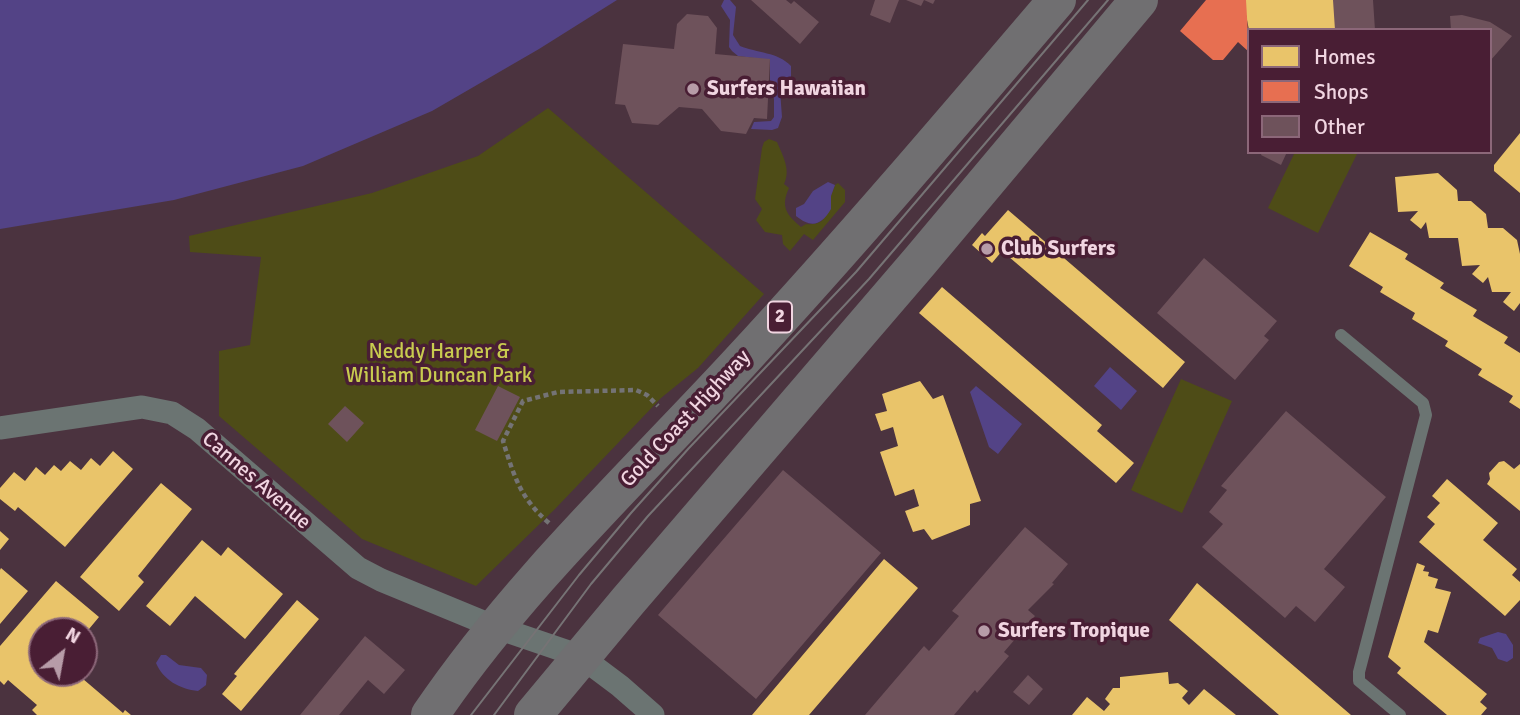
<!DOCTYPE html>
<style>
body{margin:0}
#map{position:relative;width:1520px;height:715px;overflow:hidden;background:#4b333f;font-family:Signika,sans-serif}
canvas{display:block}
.legend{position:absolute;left:1247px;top:28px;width:245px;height:126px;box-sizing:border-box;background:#491e34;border:2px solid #8c6779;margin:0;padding:9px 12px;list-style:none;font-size:21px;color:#f1d5e1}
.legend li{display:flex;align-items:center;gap:14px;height:35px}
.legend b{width:35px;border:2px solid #8c6779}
.north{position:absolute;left:28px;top:617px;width:70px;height:70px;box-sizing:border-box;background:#491e34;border:2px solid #8c6779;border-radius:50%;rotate:31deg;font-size:19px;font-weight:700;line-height:28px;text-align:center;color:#f1d5e1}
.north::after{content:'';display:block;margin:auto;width:24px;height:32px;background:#b79ca8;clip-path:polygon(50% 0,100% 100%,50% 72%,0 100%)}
</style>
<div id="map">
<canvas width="1520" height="715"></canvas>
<ul class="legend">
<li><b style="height:19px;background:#e9c46a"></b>Homes</li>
<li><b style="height:19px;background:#e76f51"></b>Shops</li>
<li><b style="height:19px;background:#6e525b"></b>Other</li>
</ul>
<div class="north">N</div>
</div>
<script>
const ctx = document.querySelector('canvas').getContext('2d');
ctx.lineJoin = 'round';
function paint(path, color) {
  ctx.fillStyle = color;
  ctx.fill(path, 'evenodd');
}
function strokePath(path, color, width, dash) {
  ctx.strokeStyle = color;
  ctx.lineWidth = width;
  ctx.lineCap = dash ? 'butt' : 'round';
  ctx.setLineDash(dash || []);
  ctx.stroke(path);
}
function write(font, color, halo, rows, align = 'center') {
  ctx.font = font + ' Signika,sans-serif';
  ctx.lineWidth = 7;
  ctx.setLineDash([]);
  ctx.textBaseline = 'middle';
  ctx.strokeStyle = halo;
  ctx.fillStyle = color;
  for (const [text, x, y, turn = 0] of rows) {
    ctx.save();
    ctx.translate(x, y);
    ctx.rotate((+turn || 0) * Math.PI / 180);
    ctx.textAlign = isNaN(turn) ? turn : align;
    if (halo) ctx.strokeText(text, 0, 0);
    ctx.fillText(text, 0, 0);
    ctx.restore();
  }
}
const green = new Path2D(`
 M548 108 764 294 698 368 661 398 555 509 476 586 362 539 219 416V351L250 345 261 257 190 252 189 236 372 193 478 156Z
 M769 139 777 142C783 156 791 170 784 184L789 188C780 207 787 215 801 227L806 224C829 226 826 211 831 196 832 192 834 189 835 185L838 183 845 190V202L813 240 804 234 790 251 783 244 782 235 765 232 756 220 762 209 755 199 762 148 764 142Z
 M1295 152H1358L1318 233 1268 208Z
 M1181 379 1232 401 1182 513 1131 490Z`);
const water = new Path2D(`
 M0 0H617L539 49 432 111 303 166 174 200 0 229Z
 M724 0H730L736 7 733 35 740 46C757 53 778 52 791 66V77L780 90 782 117 778 128 772 130 751 129 754 122 771 121 774 117V99L770 86V60L738 56 732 51 729 47 730 20 721 6Z
 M828 182 835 185 831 196V209C821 226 811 228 796 216V208L804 204 813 191Z
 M1110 367 1137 391 1121 410 1094 386Z
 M976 386 1022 424 998 454 989 447 970 392Z
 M1498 632 1506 634 1513 645V658L1507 662 1498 659 1492 648 1478 643 1480 638Z
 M161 655H166L179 665 201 668 207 675 206 685 198 691C180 689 163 680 156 663Z`);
const homes = new Path2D(`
 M1246 0H1359L1360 30H1249L1246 15Z
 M1520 133V193L1494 171V165Z
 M1438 173 1457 190 1458 201H1471L1486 214 1488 228H1503L1517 240 1520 254V303L1514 311 1503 302 1511 292H1492L1488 277 1483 283 1472 274 1480 265 1462 266 1458 238H1429L1426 222 1421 229 1410 220 1418 211 1398 212 1395 177Z
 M1008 210 1185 362 1163 388 1002 251 992 263 972 245 982 233 985 236Z
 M1370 232 1408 254 1405 259 1444 283 1440 288 1477 310 1473 316 1508 337 1504 343 1520 353V409L1509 402 1513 396 1478 375 1482 369 1445 346 1448 341 1412 319 1415 313 1380 292 1383 287 1349 266Z
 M942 287 1102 425 1097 431 1134 463 1116 483 919 313Z
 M920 381 933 399 943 395 981 501 970 504V525L932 540 924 529 913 532 905 511 919 506 914 489 895 496 880 452 898 446 893 427 881 431 875 414 887 411 882 394Z
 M113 451 133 469 65 547 18 507 15 511 0 499V488L14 472 25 481 36 467 45 475 54 465 61 471 70 461 81 470 91 458 100 466Z
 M1504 461 1514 469 1520 464V511L1487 484 1490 479 1489 473 1499 462Z
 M1447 479 1498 523 1483 540 1517 569 1512 575 1520 582V600L1505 616 1419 542 1435 524 1427 517 1440 503 1432 496Z
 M161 483 192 509 138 576 144 582 119 611 80 577Z
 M0 531 9 539 0 550Z
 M202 540 221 556 228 547 283 594 245 639 195 596 170 626 146 606Z
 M884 559 918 588 809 715H752Z
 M1417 563 1425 566 1423 571 1429 572 1428 576 1438 579 1435 588 1451 592 1438 633 1428 630 1424 642 1487 694 1480 702 1487 708 1481 715H1447L1397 673 1401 668 1388 657Z
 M1 568 28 591 0 624V570Z
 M56 581 99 617 84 635V631H42V673H76L123 713 125 710 131 715H37L32 710 37 705 8 680 4 685 0 681V646Z
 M1197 583 1351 715H1279L1169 620Z
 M297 600 319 619 241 711 222 694 237 676 234 674Z
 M1168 672 1169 684 1178 683 1188 691 1182 698 1189 705 1204 689 1236 715H1072L1087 697 1104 711 1110 704 1105 699 1113 688H1120V677Z`);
const shops = new Path2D(`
 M1206 0H1246L1249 52 1238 42 1223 60H1213L1180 31Z`);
const building = new Path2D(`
 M751 0H786L791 4 794 1 819 22 800 44Z
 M875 0H899L890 23 870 15Z
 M906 0H935L933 4 924 0 921 6Z
 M1333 0H1373L1375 30H1335Z
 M687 14 708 16 717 28 715 54 770 59 767 119 754 118 746 134 721 131 702 109 679 107 658 125 632 123 625 105 615 104 623 44 674 49 677 24Z
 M1462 15 1490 22 1512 36 1490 61V30H1451L1450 16Z
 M1262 152H1287L1281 165 1261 155Z
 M1204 258 1277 321 1264 336 1269 340 1235 380 1157 313Z
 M498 386 520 397 497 441 475 430Z
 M345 406 364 423 347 442 328 424Z
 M1286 411 1386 497 1324 569 1345 587 1315 622 1296 606 1285 618 1202 547 1223 524 1209 512 1227 490 1221 486Z
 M783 470 881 553 756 699 658 615Z
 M1025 527 1068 564 1052 583 1054 584 1028 610 1035 616 1004 652 1009 656 977 693 975 690 954 715H865L924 646 929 651 959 616 952 611Z
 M365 636 405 670 384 694 368 680 339 715H300Z
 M1028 675 1043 689 1029 705 1013 692Z`);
const path = new Path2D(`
 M549 523C520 498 514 476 503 441L523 401 558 392 636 390 647 395 658 406`);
const lane = new Path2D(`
 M1341 335 1423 403 1426 415 1359 672V681L1400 715`);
const street = new Path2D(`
 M0 428 142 407 172 413 197 429 358 568 381 580 495 627 580 656 620 686 653 715`);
const highway = new Path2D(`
 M430 715C518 585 634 477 740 362 849 244 953 122 1057 0
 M533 715 628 601 920 261 1139 0`);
const tram = new Path2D(`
 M471 715 579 575 631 513 689 448 856 272 1088 0
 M494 715 591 584 648 516 869 279 1108 0`);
const markers = [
 [693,89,7,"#b79ca8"],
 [987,249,7,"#b79ca8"],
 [984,631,7,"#b79ca8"]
];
const shields = [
 [780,317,24]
];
const shieldNames = [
 ["2",780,317]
];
const poiNames = [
 ["Surfers Hawaiian",707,89],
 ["Club Surfers",1001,249],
 ["Surfers Tropique",998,631]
];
const parkNames = [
 ["Neddy Harper &",439,352],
 ["William Duncan Park",439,376]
];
const streetNames = [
 ["Gold Coast Highway",686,419,-47],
 ["Cannes Avenue",256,481,41]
];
paint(green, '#4e4c17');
paint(water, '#534386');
paint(homes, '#e9c46a');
paint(shops, '#e76f51');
paint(building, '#6e525b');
strokePath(path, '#747375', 4.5, [5, 3.5]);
strokePath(lane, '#6b7472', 12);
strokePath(street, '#6b7472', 23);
strokePath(highway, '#706f71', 38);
strokePath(tram, '#767375', 2);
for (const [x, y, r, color] of markers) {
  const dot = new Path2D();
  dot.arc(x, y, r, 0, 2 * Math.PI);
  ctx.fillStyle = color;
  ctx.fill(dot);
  strokePath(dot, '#491e34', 2.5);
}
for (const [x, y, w] of shields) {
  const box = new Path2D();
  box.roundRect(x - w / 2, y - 15.5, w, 31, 5);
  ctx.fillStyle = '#491e34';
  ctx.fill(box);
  strokePath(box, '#f1d5e1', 2);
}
write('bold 19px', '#f1d5e1', null, shieldNames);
write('bold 21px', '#f1d5e1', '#491e34', poiNames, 'left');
write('21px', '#c8cb4f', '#491e34', parkNames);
write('21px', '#f1d5e1', '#491e34', streetNames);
</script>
